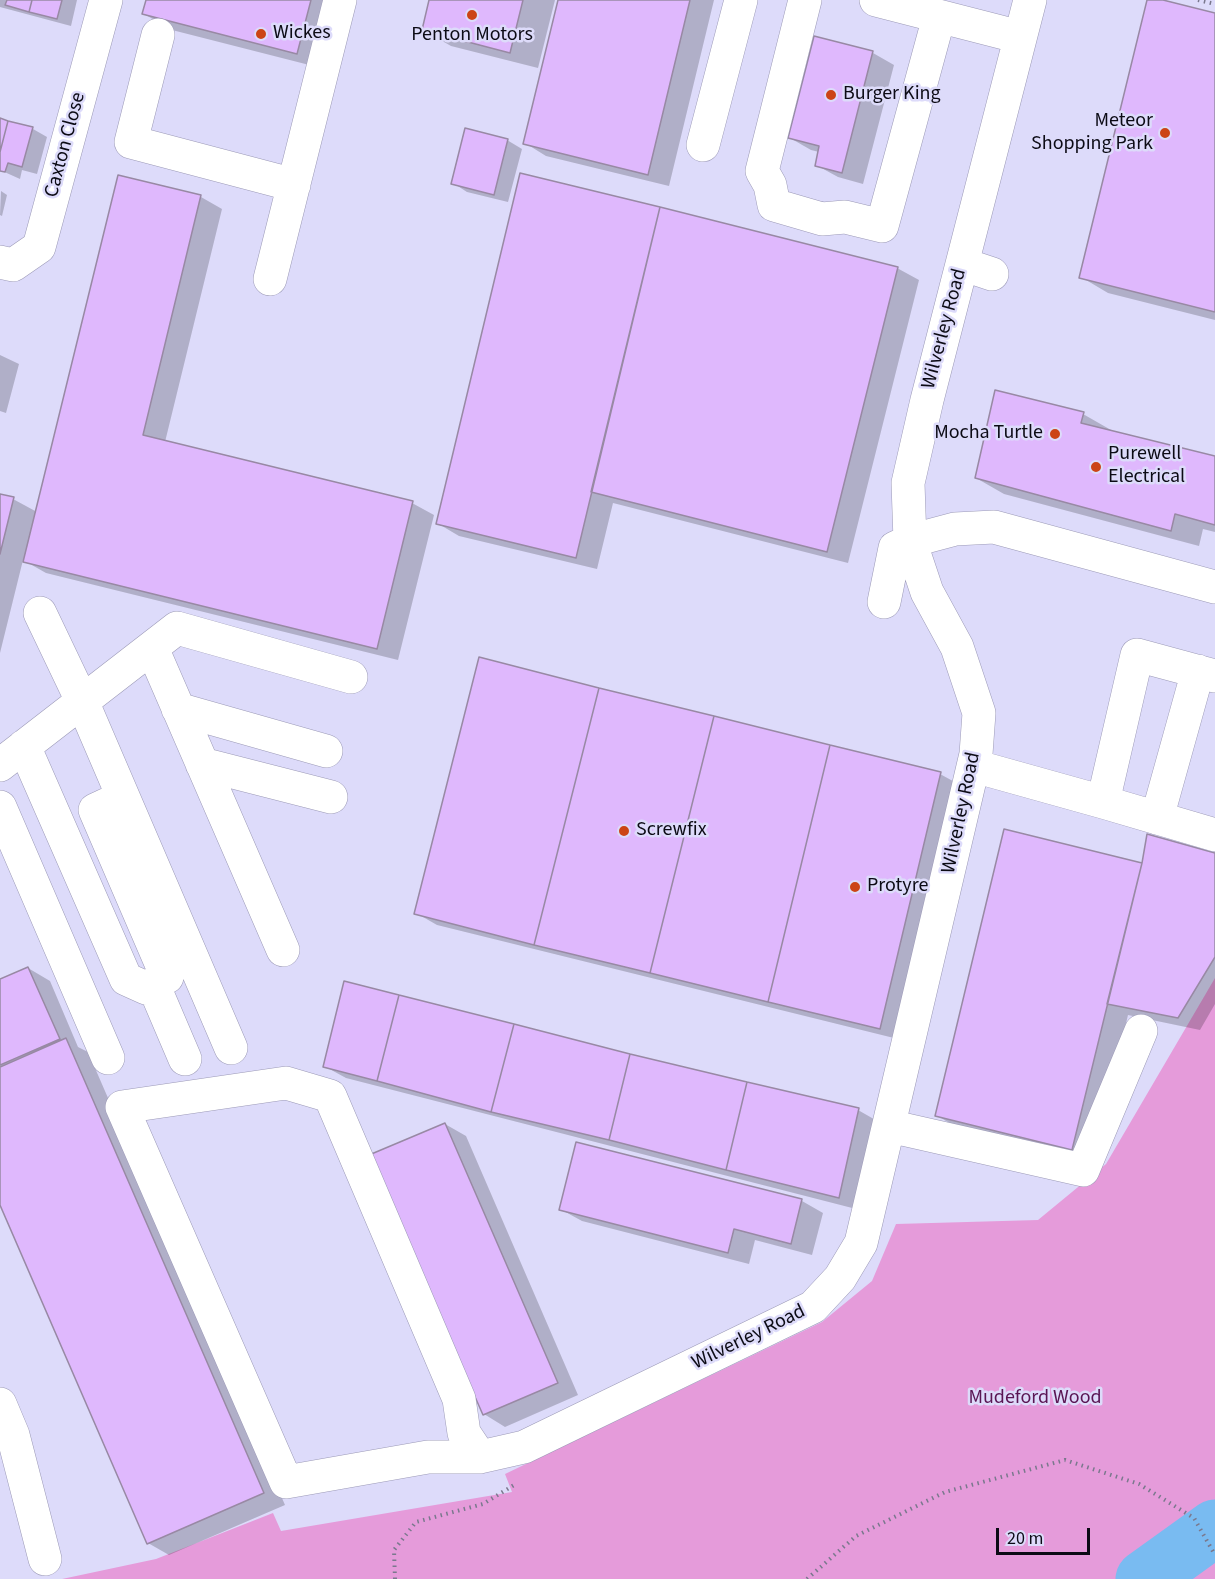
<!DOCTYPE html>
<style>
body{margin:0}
#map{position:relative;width:1215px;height:1579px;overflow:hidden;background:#dddbfa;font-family:"Source Sans 3",sans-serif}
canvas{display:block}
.scale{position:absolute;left:996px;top:1528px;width:94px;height:27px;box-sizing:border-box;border:3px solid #0c0b15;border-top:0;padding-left:8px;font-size:18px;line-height:21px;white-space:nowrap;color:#0c0b15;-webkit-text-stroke:4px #dddbfa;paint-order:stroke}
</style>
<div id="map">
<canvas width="1215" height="1579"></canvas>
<div class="scale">20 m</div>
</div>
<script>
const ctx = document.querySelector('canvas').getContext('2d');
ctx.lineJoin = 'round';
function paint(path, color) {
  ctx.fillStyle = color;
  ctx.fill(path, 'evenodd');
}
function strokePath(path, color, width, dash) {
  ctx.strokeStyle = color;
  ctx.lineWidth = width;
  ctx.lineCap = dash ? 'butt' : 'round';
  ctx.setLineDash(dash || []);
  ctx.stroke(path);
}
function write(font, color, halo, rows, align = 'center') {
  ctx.font = font + ' "Source Sans 3",sans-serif';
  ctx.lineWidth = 5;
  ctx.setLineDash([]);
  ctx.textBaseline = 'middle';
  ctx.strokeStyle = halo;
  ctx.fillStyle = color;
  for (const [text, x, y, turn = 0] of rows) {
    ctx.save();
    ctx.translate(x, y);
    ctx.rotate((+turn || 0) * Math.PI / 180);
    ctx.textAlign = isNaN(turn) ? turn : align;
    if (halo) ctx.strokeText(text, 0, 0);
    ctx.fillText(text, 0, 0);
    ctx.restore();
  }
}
const green = new Path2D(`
 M1215 978V1579H62L156 1559 273 1513 281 1531 512 1492 505 1474 822 1322 872 1281 896 1224 1038 1220 1106 1164Z`);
const shadow = new Path2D(`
 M0 0H77L71 26 0 7Z
 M147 0H342L325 69 172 30 144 14Z
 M431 0H555L538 68 451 46 423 30Z
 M560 0H714L669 186 546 156 525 143Z
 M1149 0H1157L1215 14V320L1108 293 1081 277Z
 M816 38 873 53 894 65 863 184 838 177 816 165 819 152 811 150 790 138Z
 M0 120 33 129 47 137 37 174 22 170 20 179 0 170Z
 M507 140 522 149 508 202 467 192 453 183Z
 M119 176 201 197 222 209 165 442 412 503 434 515 398 660 46 573 23 560 0 653V496L13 499 37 512Z
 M1 191 7 195 2 216 0 215Z
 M897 268 919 280 848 563 613 503 597 569 459 536 437 523Z
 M0 355 19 364 6 413 0 411Z
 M1083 414 1111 430 1110 432 1215 458V532L1203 529 1199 546 1004 494 976 478Z
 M940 774 962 786 902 1040 437 925 416 913Z
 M1215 855V1004L1200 1030 1128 1015 1093 1161 958 1128 936 1115 1143 865Z
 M28 968 50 981 78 1047 88 1052 285 1505 169 1555 148 1543 0 1202V981Z
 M630 1055 858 1110 879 1122 860 1210 346 1078 324 1066Z
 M445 1124 466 1136 578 1395 505 1427 484 1414Z
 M577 1144 802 1201 823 1213 812 1255 755 1240 749 1264 582 1221 560 1209Z`);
const river = new Path2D(`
 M1144 1579 1215 1528`);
const building = new Path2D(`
 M7 0H32L29 12 5 5Z
 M32 0H62L57 19 29 12Z
 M146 0H311L297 54 142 14Z
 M429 0H523L510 53 422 30Z
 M558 0H690L648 175 523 144Z
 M1147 0H1163L1215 13V312L1079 278Z
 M814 36 873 51 842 173 815 166 819 146 788 138Z
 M0 118 8 121 0 152Z
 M8 121 33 127 22 167 8 163 5 172 0 171V152Z
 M465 128 508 139 494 195 451 184Z
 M520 173 660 207 576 558 436 524Z
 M118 175 201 195 143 435 413 501 377 649 23 562Z
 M660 207 898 267 827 552 591 492Z
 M995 390 1084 412 1081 423 1215 456V525L1175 514 1171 531 975 478Z
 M0 494 14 497 0 554Z
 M479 657 599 688 534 945 414 914Z
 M599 688 714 716 650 973 534 945Z
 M714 716 830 745 768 1002 650 973Z
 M830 745 941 772 880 1029 768 1002Z
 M1004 829 1142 863 1072 1150 935 1116Z
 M1147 834 1215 853V957L1178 1018 1107 1004 1142 863Z
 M28 967 60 1039 0 1065V979Z
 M344 981 399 995 377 1081 323 1067Z
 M399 995 514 1024 491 1112 377 1081Z
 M514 1024 630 1054 609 1140 491 1112Z
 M66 1038 264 1493 147 1544 0 1205V1067Z
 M630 1054 747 1082 726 1170 609 1140Z
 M747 1082 859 1108 839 1198 726 1170Z
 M445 1123 558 1383 483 1415 369 1155Z
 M576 1142 802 1199 791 1244 734 1229 728 1253 559 1210Z`);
const path = new Path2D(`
 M1198 0 1215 4
 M395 1579 394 1550 416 1522 483 1504 514 1485
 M807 1579 856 1536 945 1492 1065 1460 1139 1484 1194 1518 1215 1555`);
const minor = new Path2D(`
 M805 0 762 171 770 185 774 205 822 219 845 217 882 226 939 17
 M876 0 1020 37
 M158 35 131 142 294 185
 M703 145 741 0
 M0 262 13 265 39 247 106 0
 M962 264 992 274
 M270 279 340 0
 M884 602 895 548 910 541 955 529 994 527 1215 587
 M40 613 82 701 231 1048
 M152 648 283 950
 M178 709 326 751
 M24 746 126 979 146 988 167 977 95 810 123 797
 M202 764 331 797
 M0 765 177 628 351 677
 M974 766 1103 802 1215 835
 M1103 802 1137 655 1215 676
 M0 807 108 1058
 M1157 818 1198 671
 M153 984 185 1059
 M889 1126 1083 1170 1141 1031
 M0 1404 13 1435 45 1559
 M480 1457 464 1433 459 1399 330 1096 286 1083 122 1107 286 1482 428 1457H480L524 1447 813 1307 840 1278 861 1243 976 754 979 713 957 647 927 592 910 541 908 483 927 400 1030 0`);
const markers = [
 [472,15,6,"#cc4415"],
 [261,34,6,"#cc4415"],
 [831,95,6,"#cc4415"],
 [1165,133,6,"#cc4415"],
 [1055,434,6,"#cc4415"],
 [1096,467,6,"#cc4415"],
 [624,831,6,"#cc4415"],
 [855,887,6,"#cc4415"]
];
const poiNames = [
 ["Wickes",273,34],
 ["Penton Motors",472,36,"center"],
 ["Burger King",843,95],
 ["Meteor",1153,122,"right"],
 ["Shopping Park",1153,145,"right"],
 ["Mocha Turtle",1043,434,"right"],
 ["Purewell",1108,455],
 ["Electrical",1108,478],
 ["Screwfix",636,831],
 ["Protyre",867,887]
];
const streetNames = [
 ["Caxton Close",66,145,-75],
 ["Wilverley Road",945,329,-75],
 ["Wilverley Road",962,813,-78],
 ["Wilverley Road",749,1338,-26]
];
const parkNames = [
 ["Mudeford Wood",1035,1399]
];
paint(green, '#e59bda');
paint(shadow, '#0003');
strokePath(river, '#79bbf1', 57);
paint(building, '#dfb8fd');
strokePath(building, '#9889a4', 1.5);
strokePath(minor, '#9c9ab7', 34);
strokePath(path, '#7a788d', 4, [1.5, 4.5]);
strokePath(minor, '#fff', 33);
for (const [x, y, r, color] of markers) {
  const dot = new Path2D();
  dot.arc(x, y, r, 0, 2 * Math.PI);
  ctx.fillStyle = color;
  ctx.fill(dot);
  strokePath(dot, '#dddbfa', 2);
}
write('20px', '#0c0b15', '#dddbfa', poiNames, 'left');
write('20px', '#0c0b15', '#dddbfa', streetNames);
write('20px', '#5a1554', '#dddbfa', parkNames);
</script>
